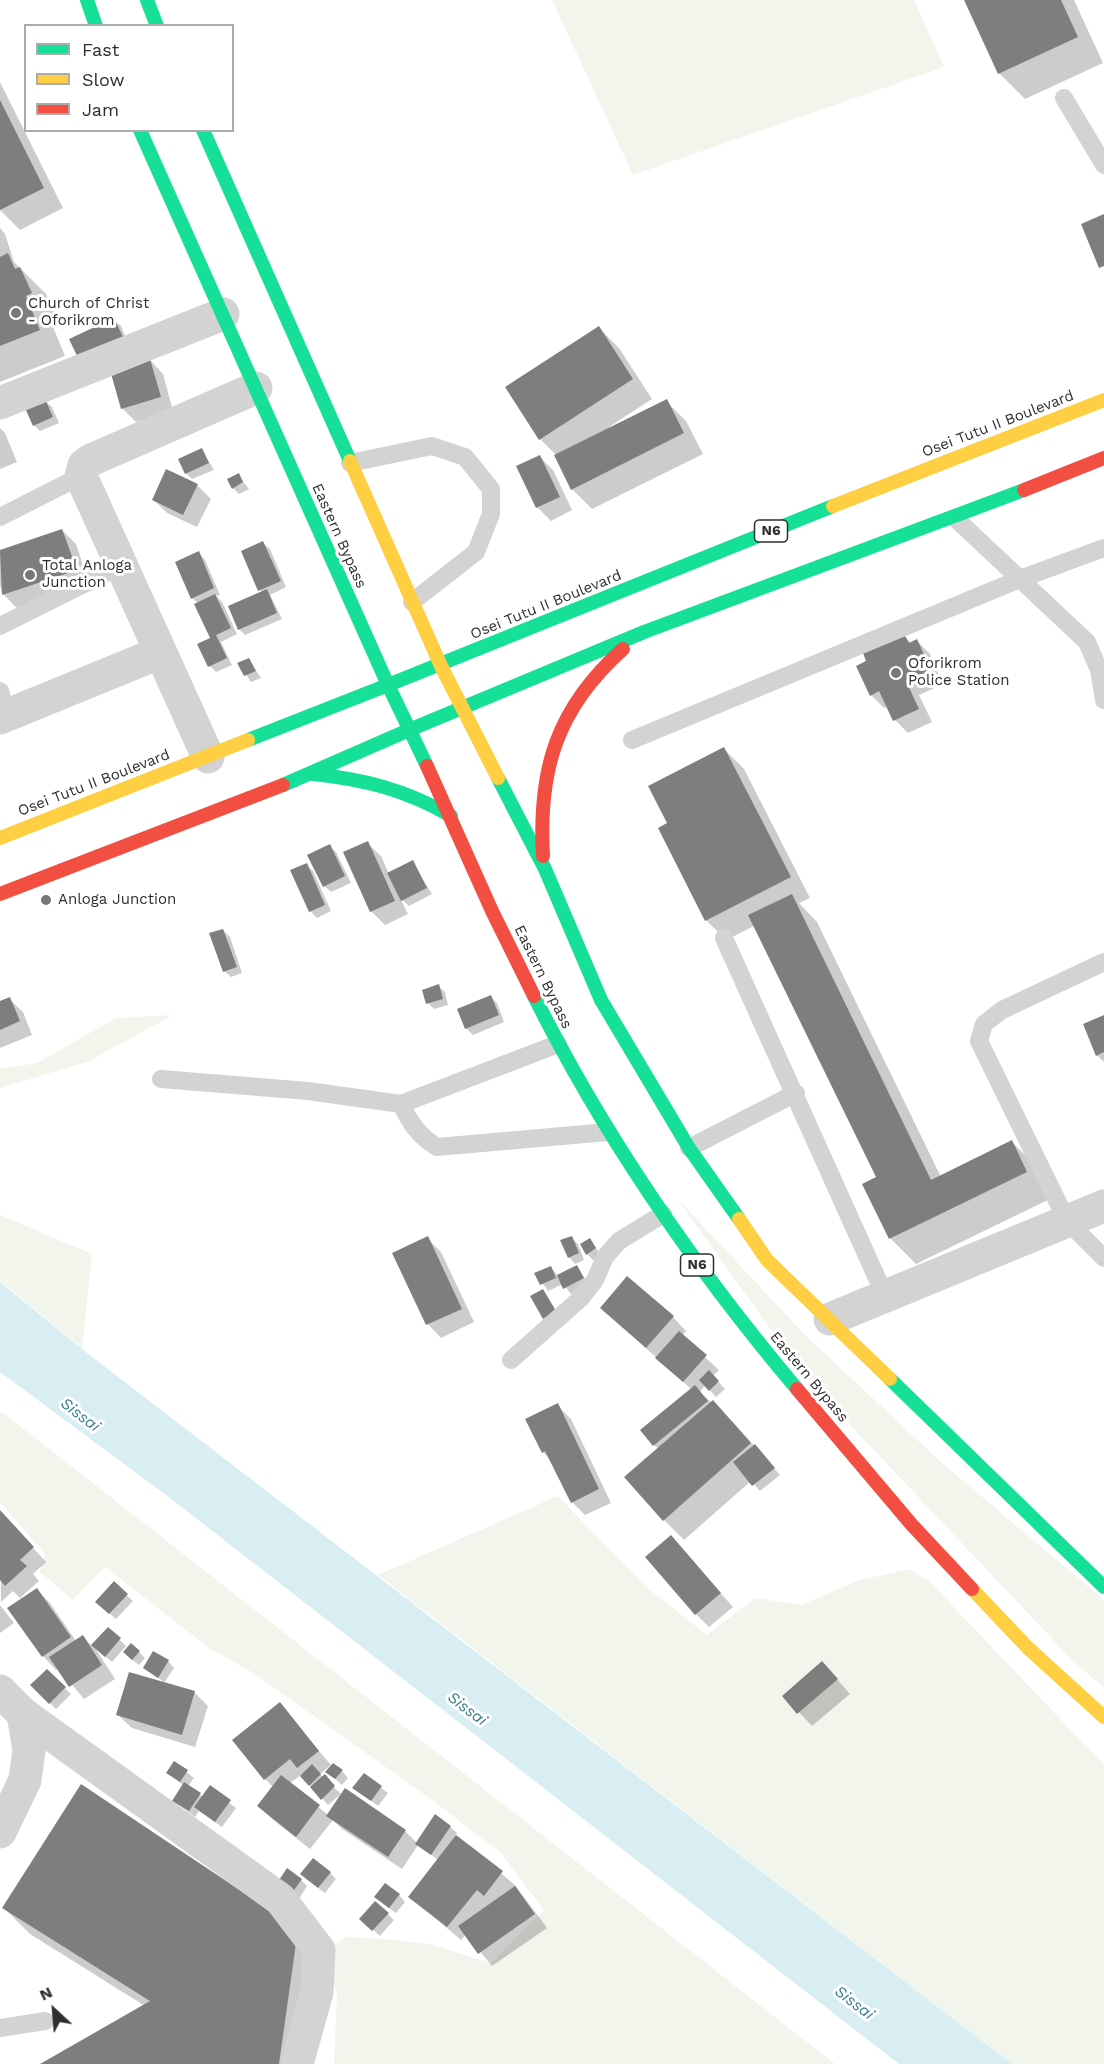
<!DOCTYPE html>
<style>
body{margin:0}
#map{position:relative;width:1104px;height:2064px;overflow:hidden;background:#fff;font-family:"Work Sans",sans-serif}
canvas{display:block}
.legend{position:absolute;left:24px;top:24px;width:210px;height:108px;box-sizing:border-box;background:#fff;border:2px solid #ababab;margin:0;padding:8px 10px;list-style:none;font-size:18px;color:#2e2e2e}
.legend li{display:flex;align-items:center;gap:12px;height:30px}
.legend b{width:30px;border:2px solid #ababab}
.north{position:absolute;left:24px;top:1980px;width:60px;height:60px;-webkit-text-stroke:4px #fff;paint-order:stroke;rotate:334deg;font-size:16px;font-weight:700;line-height:24px;text-align:center;color:#2e2e2e}
.north::after{content:'';display:block;margin:auto;width:21px;height:27px;background:#2e2e2e;clip-path:polygon(50% 0,100% 100%,50% 72%,0 100%)}
</style>
<div id="map">
<canvas width="1104" height="2064"></canvas>
<ul class="legend">
<li><b style="height:8px;background:#16e098"></b>Fast</li>
<li><b style="height:8px;background:#ffcf43"></b>Slow</li>
<li><b style="height:8px;background:#f24e42"></b>Jam</li>
</ul>
<div class="north">N</div>
</div>
<script>
const ctx = document.querySelector('canvas').getContext('2d');
ctx.lineJoin = 'round';
function paint(path, color) {
  ctx.fillStyle = color;
  ctx.fill(path, 'evenodd');
}
function strokePath(path, color, width, dash) {
  ctx.strokeStyle = color;
  ctx.lineWidth = width;
  ctx.lineCap = dash ? 'butt' : 'round';
  ctx.setLineDash(dash || []);
  ctx.stroke(path);
}
function write(font, color, halo, rows, align = 'center') {
  ctx.font = font + ' "Work Sans",sans-serif';
  ctx.lineWidth = 6;
  ctx.setLineDash([]);
  ctx.textBaseline = 'middle';
  ctx.strokeStyle = halo;
  ctx.fillStyle = color;
  for (const [text, x, y, turn = 0] of rows) {
    ctx.save();
    ctx.translate(x, y);
    ctx.rotate((+turn || 0) * Math.PI / 180);
    ctx.textAlign = isNaN(turn) ? turn : align;
    if (halo) ctx.strokeText(text, 0, 0);
    ctx.fillText(text, 0, 0);
    ctx.restore();
  }
}
const green = new Path2D(`
 M552 0H914L944 67 633 175Z
 M173 1015 87 1062 0 1088V1069L37 1063 116 1018Z
 M676 1197 805 1335 941 1462 1104 1600V1688L1073 1661 804 1376Z
 M0 1215 92 1254 82 1348 0 1281Z
 M0 1412H2L835 2064H334L337 1996 324 1950 347 1937 385 1939 429 1944 491 1963 544 1910 502 1854 435 1802 255 1674 209 1648 105 1567 73 1600 40 1572 45 1554 0 1502Z
 M558 1496 646 1587 707 1635 755 1598 801 1605 860 1580 909 1569 928 1580 1104 1765V2064H1012L378 1575Z`);
const water = new Path2D(`
 M0 1282 87 1353 1012 2064H899L170 1498 0 1372Z`);
const shadow = new Path2D(`
 M966 0H1074L1103 63 1025 99 999 73Z
 M0 82 63 208 20 230 0 210Z
 M0 228 5 234 14 262 46 294 57 319 51 322 65 356 0 382Z
 M114 320 121 326 129 346 87 365Z
 M599 328 619 348 652 399 609 427 610 429 666 401 686 421 703 454 592 509 572 489 557 456 540 439Z
 M150 360 163 374 173 411 136 422 122 408Z
 M45 401 52 407 59 423 40 431 34 425Z
 M0 428 5 433 17 462 0 469Z
 M202 450 214 470 192 479 186 473Z
 M540 457 553 470 572 510 551 521 537 507Z
 M238 475 249 489 239 494 233 488Z
 M197 485 211 499 197 527 167 513 154 500Z
 M62 530 76 544 89 583 17 608 3 594 0 585V552Z
 M263 543 270 549 286 587 270 595 282 619 245 635 239 629 263 593 260 590Z
 M199 553 205 560 220 595 216 596 222 602 237 634 221 642 232 665 216 672 210 666 212 639 198 603 192 598Z
 M904 636 911 643 917 641 930 654 943 684 919 695 932 722 908 733 895 720 888 706 884 708 871 695 868 662Z
 M249 660 261 678 251 682 239 664Z
 M724 749 744 769 810 898 799 903 817 922 941 1177 1012 1142 1038 1168 1052 1198 916 1264 890 1238 864 1185 878 1178 754 926 726 940 706 920Z
 M367 843 381 856 389 874 412 862 432 894 409 906 400 898 408 914 385 925 371 911 345 853Z
 M329 846 336 852 351 883 331 892 324 886Z
 M306 865 313 871 331 911 317 918 310 911Z
 M223 930 230 937 242 973 231 977 224 971Z
 M438 986 445 992 448 1005 434 1009 428 1003Z
 M490 996 497 1003 504 1022 473 1035 466 1028Z
 M9 999 23 1012 32 1035 0 1048V1003Z
 M1104 1016V1062L1097 1055Z
 M571 1237 578 1244 584 1260 575 1264 569 1257Z
 M427 1238 441 1252 474 1322 441 1338 428 1324 394 1254Z
 M590 1240 601 1255 593 1260 587 1254Z
 M551 1267 558 1276 577 1267 589 1285 571 1294 563 1284 548 1291 536 1274Z
 M673 1317 686 1331 682 1336 719 1370 713 1376 725 1389 716 1397 705 1385 700 1392 733 1422 780 1475 760 1491 751 1481 684 1540 664 1520 659 1449 654 1445 692 1390 616 1321Z
 M557 1405 571 1419 611 1503 585 1515 572 1502 552 1462 543 1452Z
 M0 1512 46 1562 33 1574 39 1581 20 1598 13 1591 1 1602Z
 M671 1537 733 1607 709 1627 696 1614Z
 M37 1590 50 1603 76 1641 83 1637 92 1646 108 1629 126 1646 112 1662 95 1648 115 1679 84 1699 58 1668 56 1670 43 1656Z
 M126 1595 133 1601 116 1619 103 1608Z
 M0 1605 14 1623 0 1633Z
 M139 1652 145 1658 139 1665 131 1659Z
 M168 1661 174 1668 164 1683 194 1692 208 1706 195 1747 132 1728 118 1715 164 1682 145 1668Z
 M47 1671 71 1694 56 1709 32 1685Z
 M835 1677 850 1694 812 1726 784 1696Z
 M279 1704 331 1765 320 1774 341 1794 328 1805 301 1775 290 1783 328 1815 345 1791 405 1831 417 1843 450 1827 457 1833 455 1836 515 1885 547 1928 492 1966 466 1934 461 1940 410 1897 438 1860 418 1845 402 1869 342 1829 333 1820 310 1849 272 1819 259 1806 273 1787 265 1779Z
 M175 1763 194 1778 188 1786 203 1797 210 1788 236 1808 222 1827 199 1811 195 1817 174 1801 184 1786 168 1773Z
 M342 1771 348 1778 342 1785 327 1772Z
 M364 1775 388 1793 378 1806 354 1788Z
 M81 1786 324 1957 308 2064H43L145 2006 30 1934 4 1908Z
 M330 1873 336 1879 325 1893 308 1880Z
 M301 1880 307 1886 299 1899 279 1883Z
 M399 1895 405 1902 396 1913 382 1903Z
 M376 1903 394 1920 380 1936 361 1919Z`);
const building = new Path2D(`
 M964 0H1061L1078 37 998 74Z
 M0 100 44 188 0 210Z
 M1104 214V266L1099 268 1081 224Z
 M8 253 15 269 20 267 32 293 26 296 40 330 0 346V257Z
 M114 318 124 339 79 360 69 339Z
 M599 326 633 379 539 440 505 387Z
 M150 359 161 397 121 409 110 370Z
 M45 399 53 417 33 426 25 408Z
 M667 399 684 433 571 490 554 455Z
 M202 448 209 463 185 474 178 459Z
 M540 455 560 497 536 508 516 466Z
 M166 469 198 484 183 515 152 500Z
 M239 473 243 482 232 489 227 479Z
 M62 529 77 570 2 595 0 550Z
 M263 541 281 581 258 591 241 551Z
 M199 551 214 588 191 599 175 562Z
 M267 589 277 613 238 630 228 606Z
 M215 594 231 628 216 635 227 658 208 667 197 644 210 638 194 604Z
 M904 634 909 643 917 639 931 670 906 681 919 709 893 721 879 691 870 696 856 666 866 661 863 653Z
 M249 658 256 671 244 676 237 663Z
 M724 747 791 877 705 921 658 828 667 823 648 786Z
 M368 841 395 901 370 912 343 852Z
 M330 844 345 876 323 887 307 855Z
 M413 860 427 888 401 901 387 873Z
 M307 863 325 905 309 912 290 870Z
 M792 894 931 1180 1012 1140 1027 1172 889 1239 862 1184 876 1177 748 915Z
 M223 929 237 967 223 972 209 933Z
 M439 984 443 999 426 1004 422 990Z
 M491 995 499 1015 465 1029 457 1009Z
 M10 997 20 1021 0 1030V1001Z
 M1104 1015V1052L1096 1056 1083 1024Z
 M428 1236 462 1309 426 1325 392 1253Z
 M572 1236 579 1253 568 1258 560 1240Z
 M590 1238 596 1248 586 1255 580 1244Z
 M577 1265 584 1278 563 1289 557 1275Z
 M551 1266 556 1278 540 1285 534 1273Z
 M627 1276 674 1316 646 1348 600 1308Z
 M543 1289 556 1311 543 1319 530 1296Z
 M679 1331 707 1355 683 1382 655 1358Z
 M709 1370 719 1381 709 1391 699 1380Z
 M695 1385 708 1401 653 1446 640 1430Z
 M713 1400 751 1443 663 1521 624 1477Z
 M558 1403 599 1489 571 1503 545 1451 542 1453 525 1419Z
 M755 1444 775 1468 752 1486 733 1462Z
 M0 1510 34 1547 20 1560 27 1566 5 1586 0 1580Z
 M671 1535 721 1593 695 1615 645 1557Z
 M114 1581 128 1594 109 1614 95 1602Z
 M37 1588 71 1637 42 1657 7 1608Z
 M108 1627 121 1638 105 1657 91 1645Z
 M83 1635 102 1665 69 1687 49 1657Z
 M131 1643 140 1651 132 1660 123 1652Z
 M153 1651 169 1660 158 1678 143 1668Z
 M822 1661 838 1679 797 1714 782 1696Z
 M47 1669 66 1687 49 1704 30 1685Z
 M129 1672 195 1691 182 1735 116 1715Z
 M280 1702 319 1751 297 1768 290 1759 264 1780 232 1740Z
 M174 1761 188 1770 180 1782 166 1773Z
 M333 1763 343 1770 335 1779 325 1772Z
 M312 1764 321 1774 309 1786 300 1776Z
 M364 1773 382 1786 371 1801 352 1788Z
 M325 1774 335 1786 321 1800 310 1787Z
 M281 1775 320 1805 296 1837 257 1806Z
 M184 1782 201 1793 189 1811 172 1801Z
 M81 1784 298 1929 279 2064H40L150 2001 2 1908Z
 M210 1785 231 1800 215 1822 194 1807Z
 M345 1788 406 1830 388 1857 326 1816Z
 M435 1814 451 1826 431 1855 415 1844Z
 M456 1835 503 1871 484 1896 477 1890 447 1927 408 1897Z
 M313 1858 331 1872 318 1888 300 1874Z
 M287 1868 302 1879 292 1893 277 1883Z
 M385 1883 400 1894 389 1908 374 1897Z
 M515 1886 535 1914 478 1954 458 1926Z
 M375 1901 389 1913 372 1931 359 1919Z`);
const lane = new Path2D(`
 M1064 98 1104 165
 M350 463 432 446 465 457 491 489V514L476 552 412 602
 M0 517 81 476
 M955 518 1087 642 1099 670 1104 700
 M0 626 120 566
 M0 691 7 716
 M632 740 1020 579 1104 548
 M724 938 885 1296
 M1104 962 1002 1010 984 1024 979 1041 1067 1221 1104 1258
 M161 1079 308 1091 401 1104C410 1123 419 1136 437 1147L608 1132
 M401 1104 558 1044
 M689 1148 796 1093
 M511 1360 581 1298 595 1280 605 1257 619 1241 663 1214
 M0 2028 45 2021`);
const street = new Path2D(`
 M0 403 223 314
 M0 718 159 653
 M208 757 81 476 84 465 91 460 256 388
 M830 1319 1104 1206
 M0 1691 23 1714 29 1750 25 1780 0 1832
 M23 1714 280 1899 319 1950 317 1992 297 2064`);
const fast = new Path2D(`
 M87 0 96 26
 M147 0 157 26
 M140 130 388 685 427 766
 M203 130 350 461
 M388 685 833 506
 M409 730 644 632 1024 490
 M248 740 388 685
 M313 774C363 779 407 790 451 816
 M498 778 545 869 601 1000 689 1148 739 1219
 M283 785 409 730
 M534 996C605 1138 695 1268 797 1389
 M890 1379 1104 1587`);
const slow = new Path2D(`
 M350 461 441 666 498 778
 M833 506 1104 400
 M0 838 248 740
 M739 1219 767 1260 890 1379
 M972 1589 1028 1648 1104 1717`);
const jam = new Path2D(`
 M1024 490 1104 458
 M427 766 492 911 534 996
 M543 856C538 769 557 708 623 649
 M0 894 283 785
 M797 1389 912 1525 972 1589`);
const markers = [
 [16,313,6,"#777"],
 [30,575,6,"#777"],
 [896,673,6,"#777"],
 [46,900,6,"#777"]
];
const shields = [
 [771,531,33],
 [697,1265,33]
];
const shieldNames = [
 ["N6",771,531],
 ["N6",697,1265]
];
const poiNames = [
 ["Church of Christ",28,304],
 ["- Oforikrom",28,321],
 ["Total Anloga",42,566],
 ["Junction",42,583],
 ["Oforikrom",908,664],
 ["Police Station",908,681],
 ["Anloga Junction",58,900]
];
const streetNames = [
 ["Osei Tutu II Boulevard",998,424,-21],
 ["Eastern Bypass",339,536,66],
 ["Osei Tutu II Boulevard",546,605,-22],
 ["Osei Tutu II Boulevard",94,783,-21],
 ["Eastern Bypass",543,977,64],
 ["Eastern Bypass",809,1377,50]
];
const waterNames = [
 ["Sissai",80,1415,37],
 ["Sissai",467,1709,37],
 ["Sissai",854,2003,37]
];
paint(green, '#f2f5ec');
paint(water, '#d8eef2');
paint(shadow, '#0003');
paint(building, '#7e7e7e');
strokePath(lane, '#d3d3d3', 18);
strokePath(street, '#d3d3d3', 33);
strokePath(fast, '#16e098', 14);
strokePath(slow, '#ffcf43', 14);
strokePath(jam, '#f24e42', 14);
for (const [x, y, r, color] of markers) {
  const dot = new Path2D();
  dot.arc(x, y, r, 0, 2 * Math.PI);
  ctx.fillStyle = color;
  ctx.fill(dot);
  strokePath(dot, '#fff', 2);
}
for (const [x, y, w] of shields) {
  const box = new Path2D();
  box.roundRect(x - w / 2, y - 11, w, 22, 4.5);
  ctx.fillStyle = '#fff';
  ctx.fill(box);
  strokePath(box, '#2e2e2e', 1.5);
}
write('bold 14px', '#2e2e2e', null, shieldNames);
write('15px', '#2e2e2e', '#fff', poiNames, 'left');
write('15px', '#2e2e2e', '#fff', streetNames);
write('italic 16px', '#387f8c', '#fff', waterNames);
</script>
